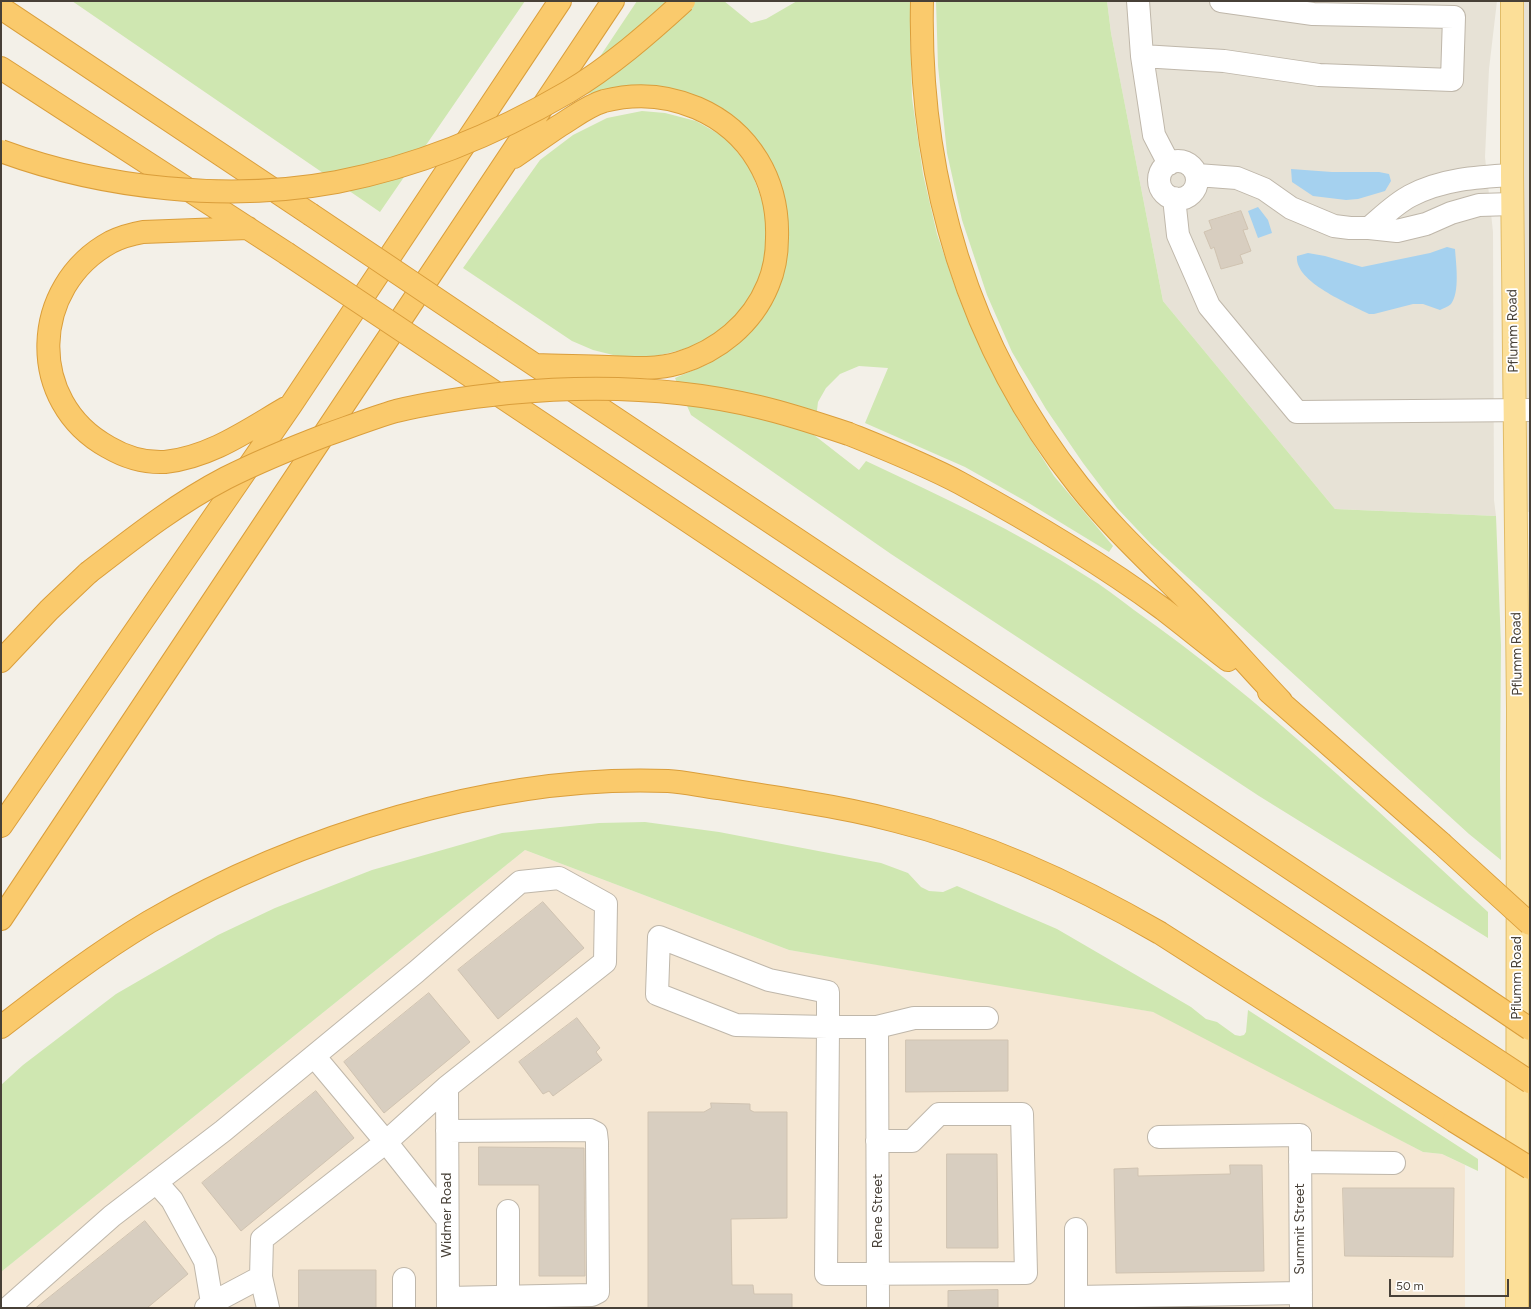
<!DOCTYPE html>
<style>
body{margin:0}
#map{position:relative;width:1531px;height:1309px;overflow:hidden;background:#f3f0e8;font-family:Figtree,sans-serif}
canvas{display:block}
.frame{position:absolute;inset:0;border:2px solid #474037;pointer-events:none}
.scale{position:absolute;left:1389px;top:1279px;width:120px;height:18px;box-sizing:border-box;border:2px solid #474037;border-top:0;padding-left:5px;font-size:12px;line-height:14px;white-space:nowrap;color:#474037;-webkit-text-stroke:3px #fff;paint-order:stroke}
</style>
<div id="map">
<canvas width="1531" height="1309"></canvas>
<div class="frame"></div>
<div class="scale">50 m</div>
</div>
<script>
const ctx = document.querySelector('canvas').getContext('2d');
ctx.lineJoin = 'round';
function paint(path, color) {
  ctx.fillStyle = color;
  ctx.fill(path, 'evenodd');
}
function strokePath(path, color, width, dash) {
  ctx.strokeStyle = color;
  ctx.lineWidth = width;
  ctx.lineCap = dash ? 'butt' : 'round';
  ctx.setLineDash(dash || []);
  ctx.stroke(path);
}
function write(font, color, halo, rows, align = 'center') {
  ctx.font = font + ' Figtree,sans-serif';
  ctx.lineWidth = 3.5;
  ctx.setLineDash([]);
  ctx.textBaseline = 'middle';
  ctx.strokeStyle = halo;
  ctx.fillStyle = color;
  for (const [text, x, y, turn = 0] of rows) {
    ctx.save();
    ctx.translate(x, y);
    ctx.rotate((+turn || 0) * Math.PI / 180);
    ctx.textAlign = isNaN(turn) ? turn : align;
    if (halo) ctx.strokeText(text, 0, 0);
    ctx.fillText(text, 0, 0);
    ctx.restore();
  }
}
const residential = new Path2D(`
 M1107 1H1497L1489 69 1485 157 1493 232 1494 500 1496 516 1335 509 1163 301 1111 33Z
 M1513 1H1530V512H1515Z`);
const commercial = new Path2D(`
 M525 850 789 950 1066 996 1153 1012 1166 1017 1423 1152 1442 1154 1465 1165V1308H1V1272Z`);
const green = new Path2D(`
 M72 1H525L380 212Z
 M637 1H724L751 23 766 19 797 1H912L910 30 912 98 923 174 937 234 959 298 985 356 1020 423 1054 476 1113 546 1109 552 1027 502 965 467 865 423 888 368 859 366 840 374 826 388 818 402 814 435 859 470 866 461C941 496 1016 531 1086 576 1103 586 1118 598 1134 610 1261 699 1373 807 1488 912V938L1259 796 891 554 691 415 675 378 708 364 738 343 760 322 776 293 785 268 788 237 784 199 773 166 754 138 624 88 586 94 597 61Z
 M936 1H1107L1111 33 1163 301 1335 509 1496 516 1501 645 1500 776 1501 860 1469 834 1151 544 1117 508 1083 463 1046 409 1012 352 987 295 962 220 947 153 938 66Z
 M642 111 665 113 696 121 726 138 750 168 764 206 767 244 761 276 747 304 727 327 704 343 677 351 648 358 621 357 593 350 572 341 463 268 540 160 573 135 607 118Z
 M1530 724V886L1525 881 1528 726Z
 M645 822 719 832 881 863 908 873 921 887 929 891 943 892 957 886 1057 929 1191 1007 1206 1019 1217 1022 1235 1035 1240 1036 1244 1035 1246 1032 1248 1010 1478 1159V1171L1442 1154 1423 1152 1153 1012 789 950 525 850 1 1272V1085L23 1065 116 994 218 935 275 908 372 870 502 833 599 823Z`);
const water = new Path2D(`
 M1291 169 1332 172H1379L1389 174 1391 181 1385 191 1358 199 1346 200 1313 196 1292 182Z
 M1258 207 1268 220 1272 233 1258 238 1248 211Z
 M1447 247 1455 249C1456 264 1460 292 1451 304 1448 307 1443 308 1440 310L1423 304H1413L1374 314H1369C1350 304 1294 282 1297 256L1308 253 1325 256 1362 267 1430 253Z`);
const building = new Path2D(`
 M1241 211 1248 229 1243 230 1251 251 1240 255 1243 263 1221 269 1214 247 1211 249 1204 232 1212 229 1209 221Z
 M543 902 584 948 498 1019 458 970Z
 M429 993 470 1042 384 1113 344 1062Z
 M577 1018 600 1048 596 1052 602 1060 553 1096 549 1091 543 1094 519 1062Z
 M906 1040H1008V1091L906 1092Z
 M316 1091 354 1138 241 1231 202 1183Z
 M711 1103 750 1104V1110L754 1112H787V1218L731 1219 732 1285H753L754 1294H792V1308H648V1112H704L711 1108Z
 M479 1147 584 1148 585 1276H539V1185H479Z
 M947 1154H997L998 1248H947Z
 M1230 1165H1262L1264 1271 1116 1273 1114 1169 1138 1168V1176L1230 1174Z
 M1343 1188H1454L1453 1257 1345 1256Z
 M145 1221 188 1274 147 1308H36Z
 M299 1270H376V1308H299Z
 M998 1290V1308H948V1291Z`);
const minor = new Path2D(`
 M1138 1 1142 56 1154 135 1169 164
 M1142 56 1224 61 1319 75 1452 80 1454 17 1313 14 1221 1
 M1159 180a19 19 0 1 1 38 0a19 19 0 1 1-38 0Z
 M1197 175 1237 178 1264 189 1291 208 1334 226 1350 228H1369L1397 231 1426 224 1451 213 1479 205 1512 204
 M1174 198 1178 235 1209 306 1297 412 1530 410
 M1369 228C1382 217 1395 204 1410 196 1442 179 1477 177 1512 175
 M877 1027H828V992L769 980 659 937 657 994 736 1025 828 1027 826 1274 1026 1273 1022 1114H939L912 1141H877
 M314 1056 386 1142 447 1219
 M447 1131 590 1130 596 1133 597 1142 598 1292 592 1295 448 1298
 M1159 1137 1300 1135 1301 1308
 M1300 1162 1394 1163
 M156 1182 172 1200 205 1261 212 1303 206 1308
 M1076 1229V1308
 M261 1277 268 1308
 M508 1296V1211
 M1076 1297 1301 1293
 M212 1303 261 1277 262 1239 386 1142 447 1087
 M8 1308 112 1216 223 1131 416 972 520 882 559 878 606 904 605 962 447 1087 448 1308
 M404 1308V1279
 M878 1308 877 1027 914 1018H987`);
const major = new Path2D(`
 M1512 1V175L1518 709 1517 1308`);
const highway = new Path2D(`
 M922 1C918 177 968 347 1079 486 1109 524 1143 556 1177 590 1213 625 1246 664 1281 701
 M1 8 310 214
 M1 68 286 253
 M514 157C529 147 544 136 559 126 574 117 587 106 604 101 635 93 667 95 697 108 750 131 779 181 777 238 777 254 774 271 768 285 752 324 718 351 679 363 656 370 631 368 608 367 584 366 560 366 536 365
 M248 228 143 232C132 234 121 237 111 242 30 286 26 402 108 447 125 457 145 463 165 462 211 457 248 430 286 408
 M487 333 1428 960
 M463 371 1448 1028
 M849 434C886 449 924 464 960 483 1030 521 1099 562 1163 609 1185 626 1206 643 1228 660
 M1 661 49 610 88 573
 M1269 692 1441 843
 M1 826 291 405 560 1
 M1 919 613 1
 M1 1027C49 990 97 953 149 922 297 836 496 774 668 781 685 782 701 786 718 788 747 793 776 797 804 802 835 807 866 813 896 821 989 844 1077 885 1160 933L1454 1121`);
const highwayBridge = new Path2D(`
 M1 151C104 189 229 202 337 182 419 166 496 134 568 92 610 67 648 34 684 1
 M310 214 487 333
 M286 253 463 371
 M88 573C132 539 176 504 226 478 258 462 292 448 326 435 349 427 372 418 396 411 433 402 471 397 508 393 592 385 677 387 759 407 789 414 819 424 849 434
 M1441 843 1530 924
 M1428 960 1530 1029
 M1448 1028 1530 1082
 M1454 1121 1530 1168`);
const streetNames = [
 ["Pflumm Road",1513,331,-91],
 ["Pflumm Road",1517,654,-91],
 ["Pflumm Road",1517,978,-90],
 ["Rene Street",878,1211,-90],
 ["Widmer Road",447,1215,-90],
 ["Summit Street",1300,1229,-90]
];
paint(residential, '#e7e2d6');
paint(commercial, '#f5e7d3');
paint(green, '#cfe7b1');
paint(water, '#a5d1ef');
paint(building, '#d8cec0');
strokePath(building, '#d0c3b1', 1);
strokePath(minor, '#bfb7aa', 24);
strokePath(major, '#e1bc68', 24);
strokePath(highway, '#da9e3b', 24);
strokePath(minor, '#fff', 22);
strokePath(major, '#fcdf98', 22);
strokePath(highway, '#faca6c', 22);
strokePath(highwayBridge, '#da9e3b', 24, []);
strokePath(highwayBridge, '#faca6c', 22);
write('14px', '#474037', '#fff', streetNames);
</script>
